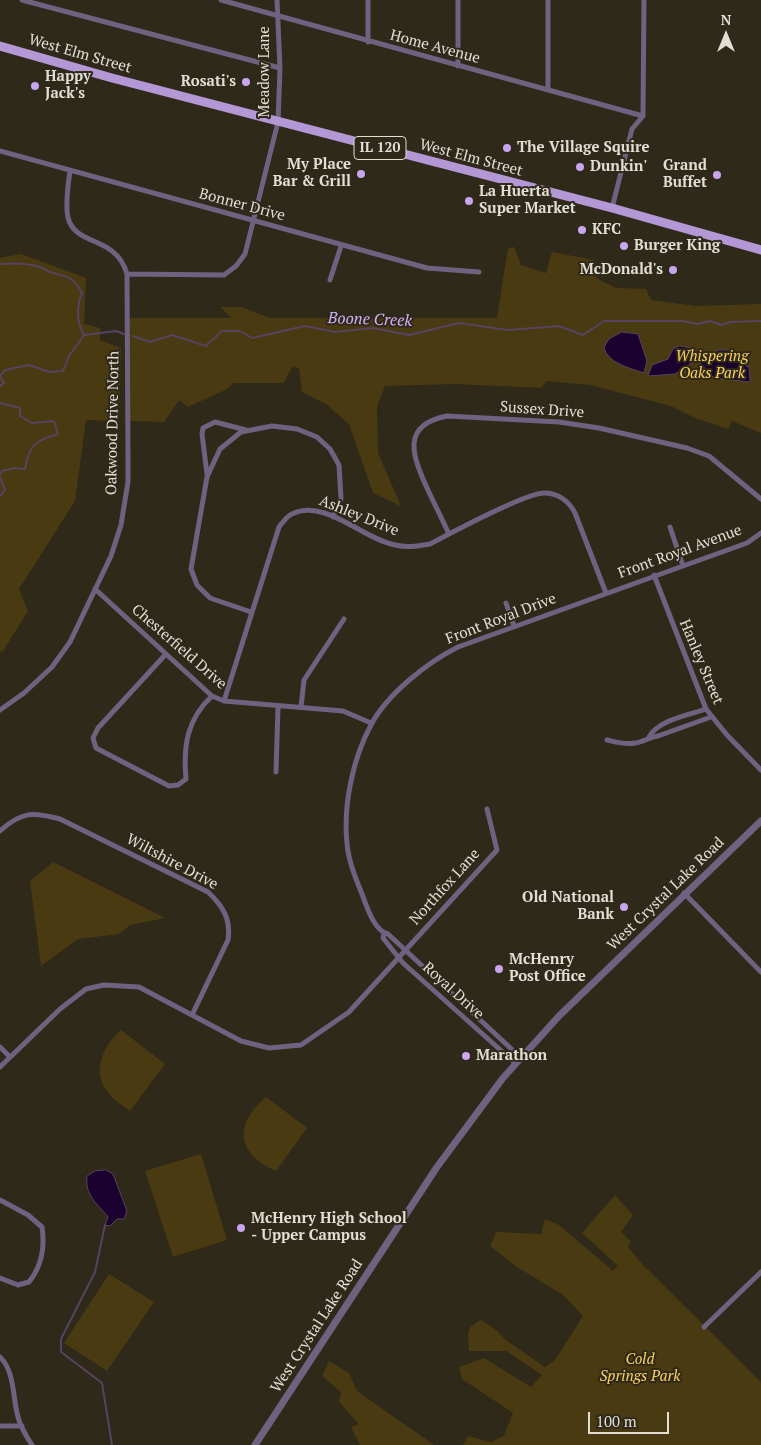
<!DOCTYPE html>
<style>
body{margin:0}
#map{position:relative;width:761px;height:1445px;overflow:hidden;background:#2f2919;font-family:"PT Serif",serif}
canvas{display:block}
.north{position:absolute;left:701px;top:10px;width:50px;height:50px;-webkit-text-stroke:4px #2f2919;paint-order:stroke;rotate:0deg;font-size:14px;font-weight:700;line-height:20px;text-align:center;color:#e2ded4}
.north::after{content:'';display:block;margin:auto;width:18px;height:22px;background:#e2ded4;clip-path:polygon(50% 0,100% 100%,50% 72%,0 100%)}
.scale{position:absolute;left:588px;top:1412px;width:81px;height:22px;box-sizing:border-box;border:2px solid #e2ded4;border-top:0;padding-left:6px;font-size:15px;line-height:18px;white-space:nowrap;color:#e2ded4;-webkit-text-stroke:4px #2f2919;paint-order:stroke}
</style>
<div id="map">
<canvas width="761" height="1445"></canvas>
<div class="north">N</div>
<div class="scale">100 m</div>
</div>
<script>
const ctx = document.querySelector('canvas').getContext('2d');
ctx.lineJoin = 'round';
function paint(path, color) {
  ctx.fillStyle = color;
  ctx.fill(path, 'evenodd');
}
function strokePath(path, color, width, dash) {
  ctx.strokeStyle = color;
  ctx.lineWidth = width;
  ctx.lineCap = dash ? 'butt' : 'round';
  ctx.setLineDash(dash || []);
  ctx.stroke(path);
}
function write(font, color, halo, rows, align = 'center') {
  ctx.font = font + ' "PT Serif",serif';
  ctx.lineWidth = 4;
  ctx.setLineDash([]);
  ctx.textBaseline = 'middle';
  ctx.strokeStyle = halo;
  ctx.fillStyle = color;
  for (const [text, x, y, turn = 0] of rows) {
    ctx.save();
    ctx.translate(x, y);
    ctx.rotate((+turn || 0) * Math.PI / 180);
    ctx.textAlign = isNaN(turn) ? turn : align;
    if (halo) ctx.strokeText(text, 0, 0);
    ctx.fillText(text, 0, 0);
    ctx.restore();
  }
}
const green = new Path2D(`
 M514 247 521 265 546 273 552 252 594 260 596 278 616 288 646 289 651 300 696 306 761 304V433L732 421 728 429 695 418 671 406 590 385 546 381 542 388 455 384 385 386 377 407 378 453 401 506 373 493 349 424 326 404 302 392 299 368 292 367 284 383H234L225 390 188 407 179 400 164 422 128 421 127 318H232L220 307H241L270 318H497L508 248Z
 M21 254 86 278 84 324 100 328V340L121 348 119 421 86 420 75 501 19 589 28 611 3 651 0 652V258Z
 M53 862 165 918 130 925 119 934 78 939 41 966 30 881Z
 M121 1030 165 1064 130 1111C124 1106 116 1102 111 1096 90 1075 102 1046 121 1030Z
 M266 1097 307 1128 276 1171C237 1154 233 1125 266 1097Z
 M201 1154 227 1240 173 1257 145 1171Z
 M615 1195 633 1215 621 1232 631 1242 628 1247 642 1264 761 1382V1445H463L468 1436 491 1442 504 1436 513 1413 462 1379 459 1367 484 1358 531 1387 542 1375 506 1351H469C468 1333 465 1328 481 1320L496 1330 507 1341 545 1367 555 1360 583 1316 563 1295 517 1267 490 1246 496 1232 541 1234 545 1219 559 1225 613 1271 618 1266 582 1233Z
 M109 1274 154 1302 107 1371 64 1343Z
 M329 1361 349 1373 357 1391 434 1445H360L351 1427 359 1424 339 1402 341 1392 322 1376Z`);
const water = new Path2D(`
 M622 332 638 334 647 361 644 373C630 368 607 363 604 347L609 339Z
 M680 346 691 348 695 351 696 360 675 374 648 376 652 365 668 359 673 349Z
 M719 350H730L735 354 737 362 749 367 750 382 714 378 700 363 701 353H712Z
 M106 1170 113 1174 127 1211 124 1219H117L110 1226 105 1225 108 1217C96 1202 85 1196 87 1176L95 1171Z`);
const stream = new Path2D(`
 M0 264C13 263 27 263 40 267 43 268 47 271 50 272 67 277 72 275 82 293 76 308 76 321 84 335
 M133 336 150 342 172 335 206 346 222 331H240L252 338 305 326 335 332 373 328 409 335 459 323 508 330 559 326 583 335 604 321H682L698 324 710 321 721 325 731 322 761 321
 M0 376 5 370 29 365 49 372 63 371 69 356 84 335 116 331 124 334
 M0 377 4 383 0 386
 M0 403 20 408V416L32 423 54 421 58 434C35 440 29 446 25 469L15 468 2 471 0 475
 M0 478 5 490 0 496
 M105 1225 95 1272 61 1339V1352L102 1383 112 1445`);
const minor = new Path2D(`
 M22 0 280 68
 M221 0 643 116
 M368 42V0
 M458 66V0
 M548 90V0
 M0 151 427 268 479 272
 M612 208 632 129 643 116 644 0
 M127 274 224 275 236 266 245 254 278 122 280 68 277 0
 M330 280 341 246
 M207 474 202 434 203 428 215 422 246 430
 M670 527 683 566
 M449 534C442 519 434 503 427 488 412 455 401 425 447 416L559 422 599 428 687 448 709 456 761 499
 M654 575 706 709 727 735 761 770
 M95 589 212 696 224 701 343 711 371 723
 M506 603 514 626
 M251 612 210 598 197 585 191 569 207 477 220 449 241 432 272 426 297 429 317 437 330 449 339 465 341 499 333 517
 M166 654 98 728 93 738 96 748 169 786 178 785 186 779C183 746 187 719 212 696
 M224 701 279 527C282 523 287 516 292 514 325 498 363 539 395 545 407 548 418 546 430 544 451 533 525 493 544 493 558 493 569 501 575 513L606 593
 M301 707 304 680 344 619
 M0 710 24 693 52 667 70 642 111 556 121 525 128 482V457L127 274C116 235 76 247 68 218 65 204 68 185 70 171
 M649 737C658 720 689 715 706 709
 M607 740C616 742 626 745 635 743 644 742 649 737 658 736L711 717
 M276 772 278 707
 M0 831C22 811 33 812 60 819L208 892C223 906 231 919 228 940L192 1015
 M684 893 761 972
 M384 933 383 938 403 963 515 1063
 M0 1047 10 1057
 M520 1057 388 934C374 931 367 907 362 894 356 879 348 860 347 843 343 805 353 758 371 725 387 694 428 662 458 647L747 543 761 533
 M0 1067 60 1009 86 989 104 985 139 987 241 1041 269 1048 301 1045 349 1012 497 850 487 809
 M0 1200 28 1215 42 1227C45 1247 41 1267 29 1282L18 1285 0 1278
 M704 1327 761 1272
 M0 1357C14 1370 13 1396 17 1413 19 1424 26 1436 32 1445
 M0 1426H22`);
const tertiary = new Path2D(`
 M255 1445 437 1167 503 1078 559 1016 761 821`);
const primary = new Path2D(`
 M0 46 112 78 612 208 761 250`);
const markers = [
 [246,82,5,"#c7a6ef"],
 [35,86,5,"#c7a6ef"],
 [507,148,5,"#c7a6ef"],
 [580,167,5,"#c7a6ef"],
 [361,174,5,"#c7a6ef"],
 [717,175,5,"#c7a6ef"],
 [469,201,5,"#c7a6ef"],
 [582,230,5,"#c7a6ef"],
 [624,246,5,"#c7a6ef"],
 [673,270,5,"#c7a6ef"],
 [624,907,5,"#c7a6ef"],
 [499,969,5,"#c7a6ef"],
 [466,1056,5,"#c7a6ef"],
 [241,1228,5,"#c7a6ef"]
];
const shields = [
 [380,148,52]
];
const shieldNames = [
 ["IL 120",380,148]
];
const streetNames = [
 ["Home Avenue",435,47,15],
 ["West Elm Street",80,54,16],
 ["Meadow Lane",265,72,-90],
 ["West Elm Street",471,158,15],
 ["Bonner Drive",242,205,15],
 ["Sussex Drive",542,410,4],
 ["Oakwood Drive North",113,423,-89],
 ["Ashley Drive",359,516,22],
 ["Front Royal Avenue",680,552,-20],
 ["Front Royal Drive",501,619,-21],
 ["Chesterfield Drive",179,647,41],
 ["Hanley Street",701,662,67],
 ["Wiltshire Drive",172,862,28],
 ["Northfox Lane",445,887,-48],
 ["West Crystal Lake Road",666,894,-44],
 ["Royal Drive",453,991,42],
 ["West Crystal Lake Road",317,1326,-57]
];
const poiNames = [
 ["Happy",45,77],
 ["Jack's",45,94],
 ["Rosati's",236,82,"right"],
 ["The Village Squire",517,148],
 ["My Place",351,165,"right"],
 ["Bar & Grill",351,182,"right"],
 ["Grand",707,166,"right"],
 ["Buffet",707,183,"right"],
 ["Dunkin'",590,167],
 ["La Huerta",479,192],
 ["Super Market",479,209],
 ["KFC",592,230],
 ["Burger King",634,246],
 ["McDonald's",663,270,"right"],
 ["Old National",614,898,"right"],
 ["Bank",614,915,"right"],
 ["McHenry",509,960],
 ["Post Office",509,977],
 ["Marathon",476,1056],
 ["McHenry High School",251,1219],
 ["- Upper Campus",251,1236]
];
const parkNames = [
 ["Whispering",712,357],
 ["Oaks Park",712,374],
 ["Cold",640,1360],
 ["Springs Park",640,1377]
];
const waterNames = [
 ["Boone Creek",370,320,2]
];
paint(green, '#493a11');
paint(water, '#1b0130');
strokePath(water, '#574361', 1);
strokePath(stream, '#574361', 2);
strokePath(minor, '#6f6180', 5);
strokePath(tertiary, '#6f6180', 7);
strokePath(primary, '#b498d6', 9);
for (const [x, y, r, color] of markers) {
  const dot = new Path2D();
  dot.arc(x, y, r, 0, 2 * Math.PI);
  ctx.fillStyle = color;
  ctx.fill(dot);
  strokePath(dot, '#2f2919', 2);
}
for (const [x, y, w] of shields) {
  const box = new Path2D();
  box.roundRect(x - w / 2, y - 11.5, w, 23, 4);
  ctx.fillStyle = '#2f2919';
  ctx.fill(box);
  strokePath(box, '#e2ded4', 1);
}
write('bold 14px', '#e2ded4', null, shieldNames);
write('15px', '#e2ded4', '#2f2919', streetNames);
write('bold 15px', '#e2ded4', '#2f2919', poiNames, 'left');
write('italic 15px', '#fcd15d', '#2f2919', parkNames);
write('italic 16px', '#d3b0fd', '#2f2919', waterNames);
</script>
